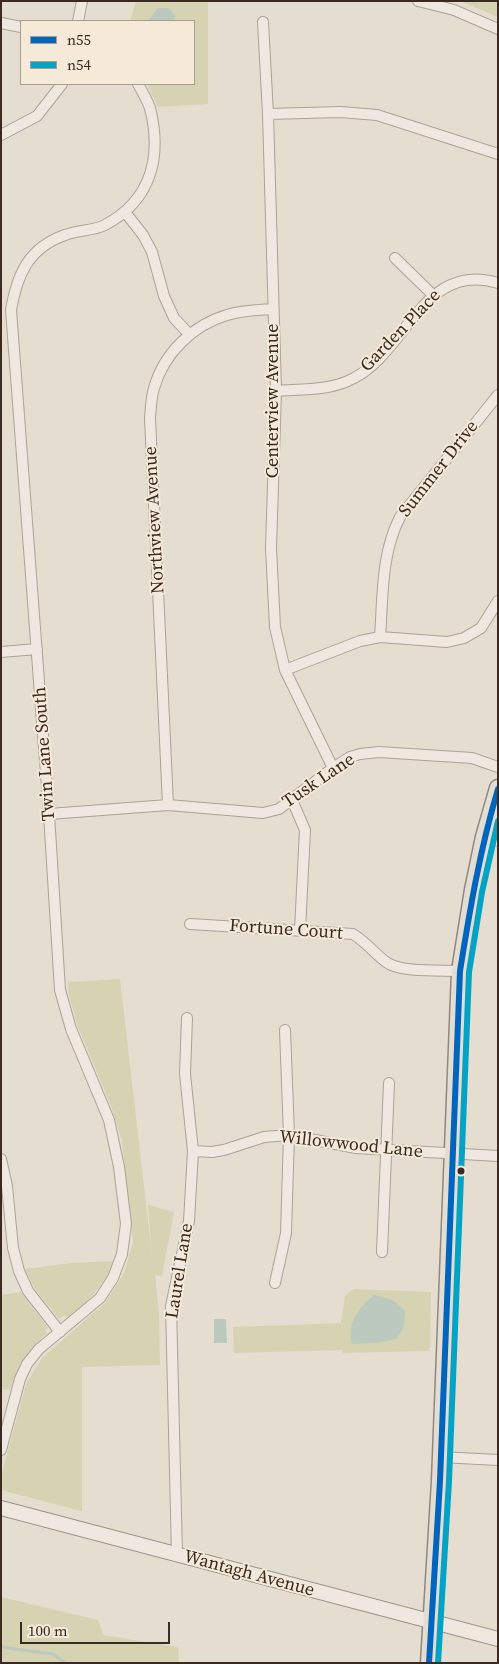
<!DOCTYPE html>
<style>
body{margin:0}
#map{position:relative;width:499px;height:1664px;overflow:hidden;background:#e5ddd0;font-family:"Source Serif 4",serif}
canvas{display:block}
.frame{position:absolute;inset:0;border:2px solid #3a2a21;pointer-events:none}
.legend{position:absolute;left:20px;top:20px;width:175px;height:65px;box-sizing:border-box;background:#f5e9d8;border:1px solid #aa9d8f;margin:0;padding:6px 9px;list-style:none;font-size:15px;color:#3a2a21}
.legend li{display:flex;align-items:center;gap:10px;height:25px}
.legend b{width:25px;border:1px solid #aa9d8f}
.scale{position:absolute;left:20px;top:1622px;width:150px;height:22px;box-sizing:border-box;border:2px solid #3a2a21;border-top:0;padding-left:6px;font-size:15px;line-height:18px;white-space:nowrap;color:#3a2a21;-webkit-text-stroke:4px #f5e9d8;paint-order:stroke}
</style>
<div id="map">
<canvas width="499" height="1664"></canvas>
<div class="frame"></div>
<ul class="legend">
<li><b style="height:6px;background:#0065bd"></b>n55</li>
<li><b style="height:6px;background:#03a3c5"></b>n54</li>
</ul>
<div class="scale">100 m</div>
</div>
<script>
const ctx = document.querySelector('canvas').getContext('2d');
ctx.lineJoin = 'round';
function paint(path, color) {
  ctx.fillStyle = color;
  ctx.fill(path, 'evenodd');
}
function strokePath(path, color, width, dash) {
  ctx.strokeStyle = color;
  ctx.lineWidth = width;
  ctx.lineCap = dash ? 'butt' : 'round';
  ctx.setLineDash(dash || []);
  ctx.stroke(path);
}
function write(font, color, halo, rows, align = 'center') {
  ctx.font = font + ' "Source Serif 4",serif';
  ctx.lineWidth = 4;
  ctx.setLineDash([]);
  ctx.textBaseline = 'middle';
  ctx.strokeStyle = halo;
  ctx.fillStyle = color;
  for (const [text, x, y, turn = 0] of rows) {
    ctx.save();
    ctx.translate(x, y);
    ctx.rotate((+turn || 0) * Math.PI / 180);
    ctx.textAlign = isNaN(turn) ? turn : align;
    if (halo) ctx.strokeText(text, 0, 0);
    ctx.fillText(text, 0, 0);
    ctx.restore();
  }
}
const green = new Path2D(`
 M136 1H208V104L158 107 147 84H194V21H130Z
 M461 1H498V17L460 1Z
 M120 979 152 1255 148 1205 174 1212 162 1276 155 1275 159 1313 160 1365 82 1367V1511H81L5 1491 1 1489V1477L26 1384 42 1358 106 1302 124 1273 133 1242 122 1141 111 1106 78 1027 69 995 68 982Z
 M114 1261C102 1289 90 1299 67 1318L65 1315 59 1319 35 1289 25 1269 71 1263Z
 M354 1289 431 1292 430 1351 343 1353 342 1350 234 1353 233 1327 341 1323 345 1296Z
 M21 1292 48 1328 45 1330 47 1333C26 1352 19 1364 10 1390L1 1389V1295Z
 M1 1597 98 1620 103 1635 178 1647 179 1663H1Z`);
const water = new Path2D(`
 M158 8H169L175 16 174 21H148Z
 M374 1295 393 1300 405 1311 404 1326 397 1339 375 1343 352 1344C347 1321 358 1309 374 1295Z
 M214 1319H226L227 1343H214Z`);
const stream = new Path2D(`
 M1 1647 53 1654 66 1663`);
const minor = new Path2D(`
 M418 1 454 10 498 29
 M78 21 82 1
 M263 22 268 114 276 391 271 548 275 627 285 670 333 768
 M1 23 21 27
 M268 114 340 112 377 115 498 154
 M1 135 37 116 62 84
 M125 212 143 235 152 252 164 296 174 318 189 334
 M395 258 433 295
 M276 391C302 389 331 391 354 378 407 351 424 260 498 283
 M380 637C383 596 381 554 400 517L498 395
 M1 652 37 649
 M285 670 360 641 380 637 447 642 464 638 481 628 498 601
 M292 800 305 830 300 930
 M168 805 150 418C151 408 151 398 154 388 164 353 193 325 227 315 242 310 258 310 273 309
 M49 814 168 805 263 813 279 809 333 768 350 757 360 754 379 752 472 758 498 767
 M484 837 498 841
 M190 924 353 934C366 942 374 953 386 962 400 973 442 970 460 971
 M193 1151 212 1152 224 1150 264 1137 289 1135 356 1148 498 1156
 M1 1159 7 1186 13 1248 19 1271 28 1291 60 1332
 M382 1252 389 1083
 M275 1283 286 1233 289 1135 285 1030
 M1 1450 20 1379 27 1364 39 1349 100 1298 113 1278 122 1254 126 1224 119 1167 109 1120 71 1029 60 990 49 814 11 310C17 275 28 248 65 235 78 230 93 231 105 225 152 200 162 156 150 108 147 100 142 91 138 84
 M440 1457 498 1460
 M177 1555 171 1306 189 1221 193 1151 185 1074 187 1018`);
const secondary = new Path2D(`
 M1 1508 498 1639`);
const primary = new Path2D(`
 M429 1663 440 1481 460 971 473 890 484 837 498 788`);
const bus1 = new Path2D(`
 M429 1663 440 1481 460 971C470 909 480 849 498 789`);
const bus2 = new Path2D(`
 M438 1663 449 1481 469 972 482 892 498 821`);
const markers = [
 [461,1171,4.5,"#3a2a21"]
];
const streetNames = [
 ["Garden Place",401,331,-46],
 ["Centerview Avenue",273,401,-90],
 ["Summer Drive",439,469,-52],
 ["Northview Avenue",155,520,-93],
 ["Twin Lane South",45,754,-94],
 ["Tusk Lane",319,781,-34],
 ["Fortune Court",286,930,4],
 ["Willowwood Lane",351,1145,6],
 ["Laurel Lane",180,1271,-81],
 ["Wantagh Avenue",249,1574,15]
];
paint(green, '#d6d3b3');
paint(water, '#bbc9bf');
strokePath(stream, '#bbc9bf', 3);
strokePath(minor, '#aba299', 12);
strokePath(secondary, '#9a9289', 16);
strokePath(primary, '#90887f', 19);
strokePath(minor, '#eee8e1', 10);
strokePath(secondary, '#eee8e1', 14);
strokePath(primary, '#e4ddd3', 16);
strokePath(bus1, '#0065bd', 6);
strokePath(bus2, '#03a3c5', 6);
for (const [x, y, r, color] of markers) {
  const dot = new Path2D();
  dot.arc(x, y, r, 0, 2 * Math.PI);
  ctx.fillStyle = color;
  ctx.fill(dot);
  strokePath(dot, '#f5e9d8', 2);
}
write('18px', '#3a2a21', '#f5e9d8', streetNames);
</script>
